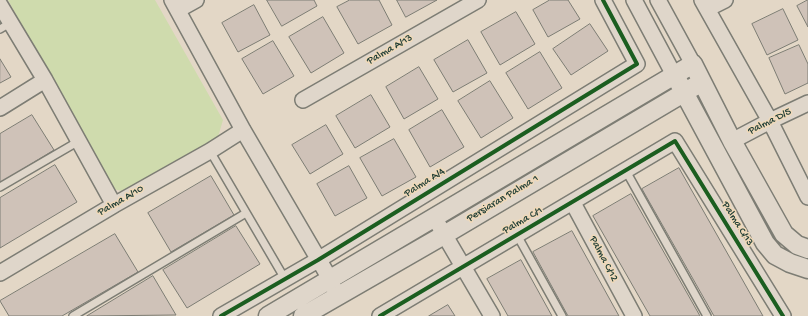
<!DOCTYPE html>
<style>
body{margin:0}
canvas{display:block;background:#e3d7c6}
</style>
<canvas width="808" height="316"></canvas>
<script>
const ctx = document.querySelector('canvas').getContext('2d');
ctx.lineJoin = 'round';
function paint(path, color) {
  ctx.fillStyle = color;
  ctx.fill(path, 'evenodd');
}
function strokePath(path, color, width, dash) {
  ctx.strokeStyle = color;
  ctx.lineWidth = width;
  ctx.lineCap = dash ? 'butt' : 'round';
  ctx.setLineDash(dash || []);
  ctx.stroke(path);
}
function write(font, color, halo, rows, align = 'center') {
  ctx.font = font + ' "Gochi Hand",sans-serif';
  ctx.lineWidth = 3;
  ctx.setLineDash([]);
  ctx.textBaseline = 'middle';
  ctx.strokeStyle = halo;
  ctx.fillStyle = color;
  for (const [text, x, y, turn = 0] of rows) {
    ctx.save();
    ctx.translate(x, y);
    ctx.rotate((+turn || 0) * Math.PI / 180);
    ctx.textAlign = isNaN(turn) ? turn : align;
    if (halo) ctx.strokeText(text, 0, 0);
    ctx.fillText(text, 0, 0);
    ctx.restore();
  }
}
const green = new Path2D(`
 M8 0H155L223 120 218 137 122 191 113 189Z`);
const building = new Path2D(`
 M267 0H314L317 6 282 26Z
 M350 0H379L392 25 358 44 337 7Z
 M397 0H437L406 17Z
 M550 0H568L580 19 548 37 533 10Z
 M808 0V27L797 6Z
 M254 5 270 35 238 52 222 23Z
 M783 9 798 40 767 55 752 24Z
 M516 12 535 44 500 65 481 32Z
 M323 17 344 53 311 73 289 37Z
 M590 24 608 51 571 75 553 49Z
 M468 40 487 73 453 92 434 60Z
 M273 41 294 76 263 94 242 59Z
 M799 45 808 64V83L785 94 769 58Z
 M540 52 562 88 528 109 506 73Z
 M0 59 11 77 0 83Z
 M419 67 438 99 404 119 386 87Z
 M490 81 513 118 481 138 458 101Z
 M371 95 390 127 355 148 336 116Z
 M442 110 464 147 430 167 409 130Z
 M32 115 54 150 0 183V134Z
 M326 125 343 154 310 174 292 145Z
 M394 139 416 177 382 196 360 158Z
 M55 165 77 202 0 248V198Z
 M349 166 367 198 335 216 317 184Z
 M679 168 763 316H714L642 189Z
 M211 176 234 215 171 252 148 213Z
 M631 194 700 316H650L593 216Z
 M236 226 260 264 187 308 163 270Z
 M572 231 619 316H568L533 252Z
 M115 234 138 272 62 316H9L0 301Z
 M521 260 552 316H508L487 279Z
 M153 276 176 315 87 316Z
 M448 305 455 316H429Z`);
const service = new Path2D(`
 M0 29 10 23
 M210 151 285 279
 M626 171 707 316
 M0 187 79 141
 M517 235 562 316
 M73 316 246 213`);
const minor = new Path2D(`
 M172 0 243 130 330 279 337 296
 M634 0 674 75
 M658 0 693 64
 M702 0 770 121 808 197
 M0 5 45 80 114 205
 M707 9 725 0
 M178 10 196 0
 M303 100 478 0
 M0 108 45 80
 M732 141 770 121 808 103
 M573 203 634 316
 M434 217 492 316
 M0 273 114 205 210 151 243 130
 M221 316 318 260 637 64 603 0
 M380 316 675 141 783 316`);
const tertiary = new Path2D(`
 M678 81 765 243 775 255 790 263 808 269
 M268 316 693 64 732 141 784 234 797 245 808 249
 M303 316 444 235 702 82`);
const cycleway = new Path2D(`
 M221 316 318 260 637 64 603 0
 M380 316 675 141 783 316`);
const streetNames = [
 ["Palma A/13",390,50,-30],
 ["Palma D/5",770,122,-27],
 ["Palma A/4",425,183,-32],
 ["Persiaran Palma 1",503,199,-31],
 ["Palma A/10",121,201,-30],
 ["Palma C/1",523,221,-30],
 ["Palma C/13",737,224,58],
 ["Palma C/12",603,259,62]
];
paint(green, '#cfdbad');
paint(building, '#cfc2b8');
strokePath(building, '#7d7d74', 1);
strokePath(service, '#7d7d74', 10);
strokePath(minor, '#7d7d74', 18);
strokePath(tertiary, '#7d7d74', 21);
strokePath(service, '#dfd6ca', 7);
strokePath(minor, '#dfd6ca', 15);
strokePath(tertiary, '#dfd6ca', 18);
strokePath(cycleway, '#1b5e20', 4);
write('11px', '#1f3d34', '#f0d9b9', streetNames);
</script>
